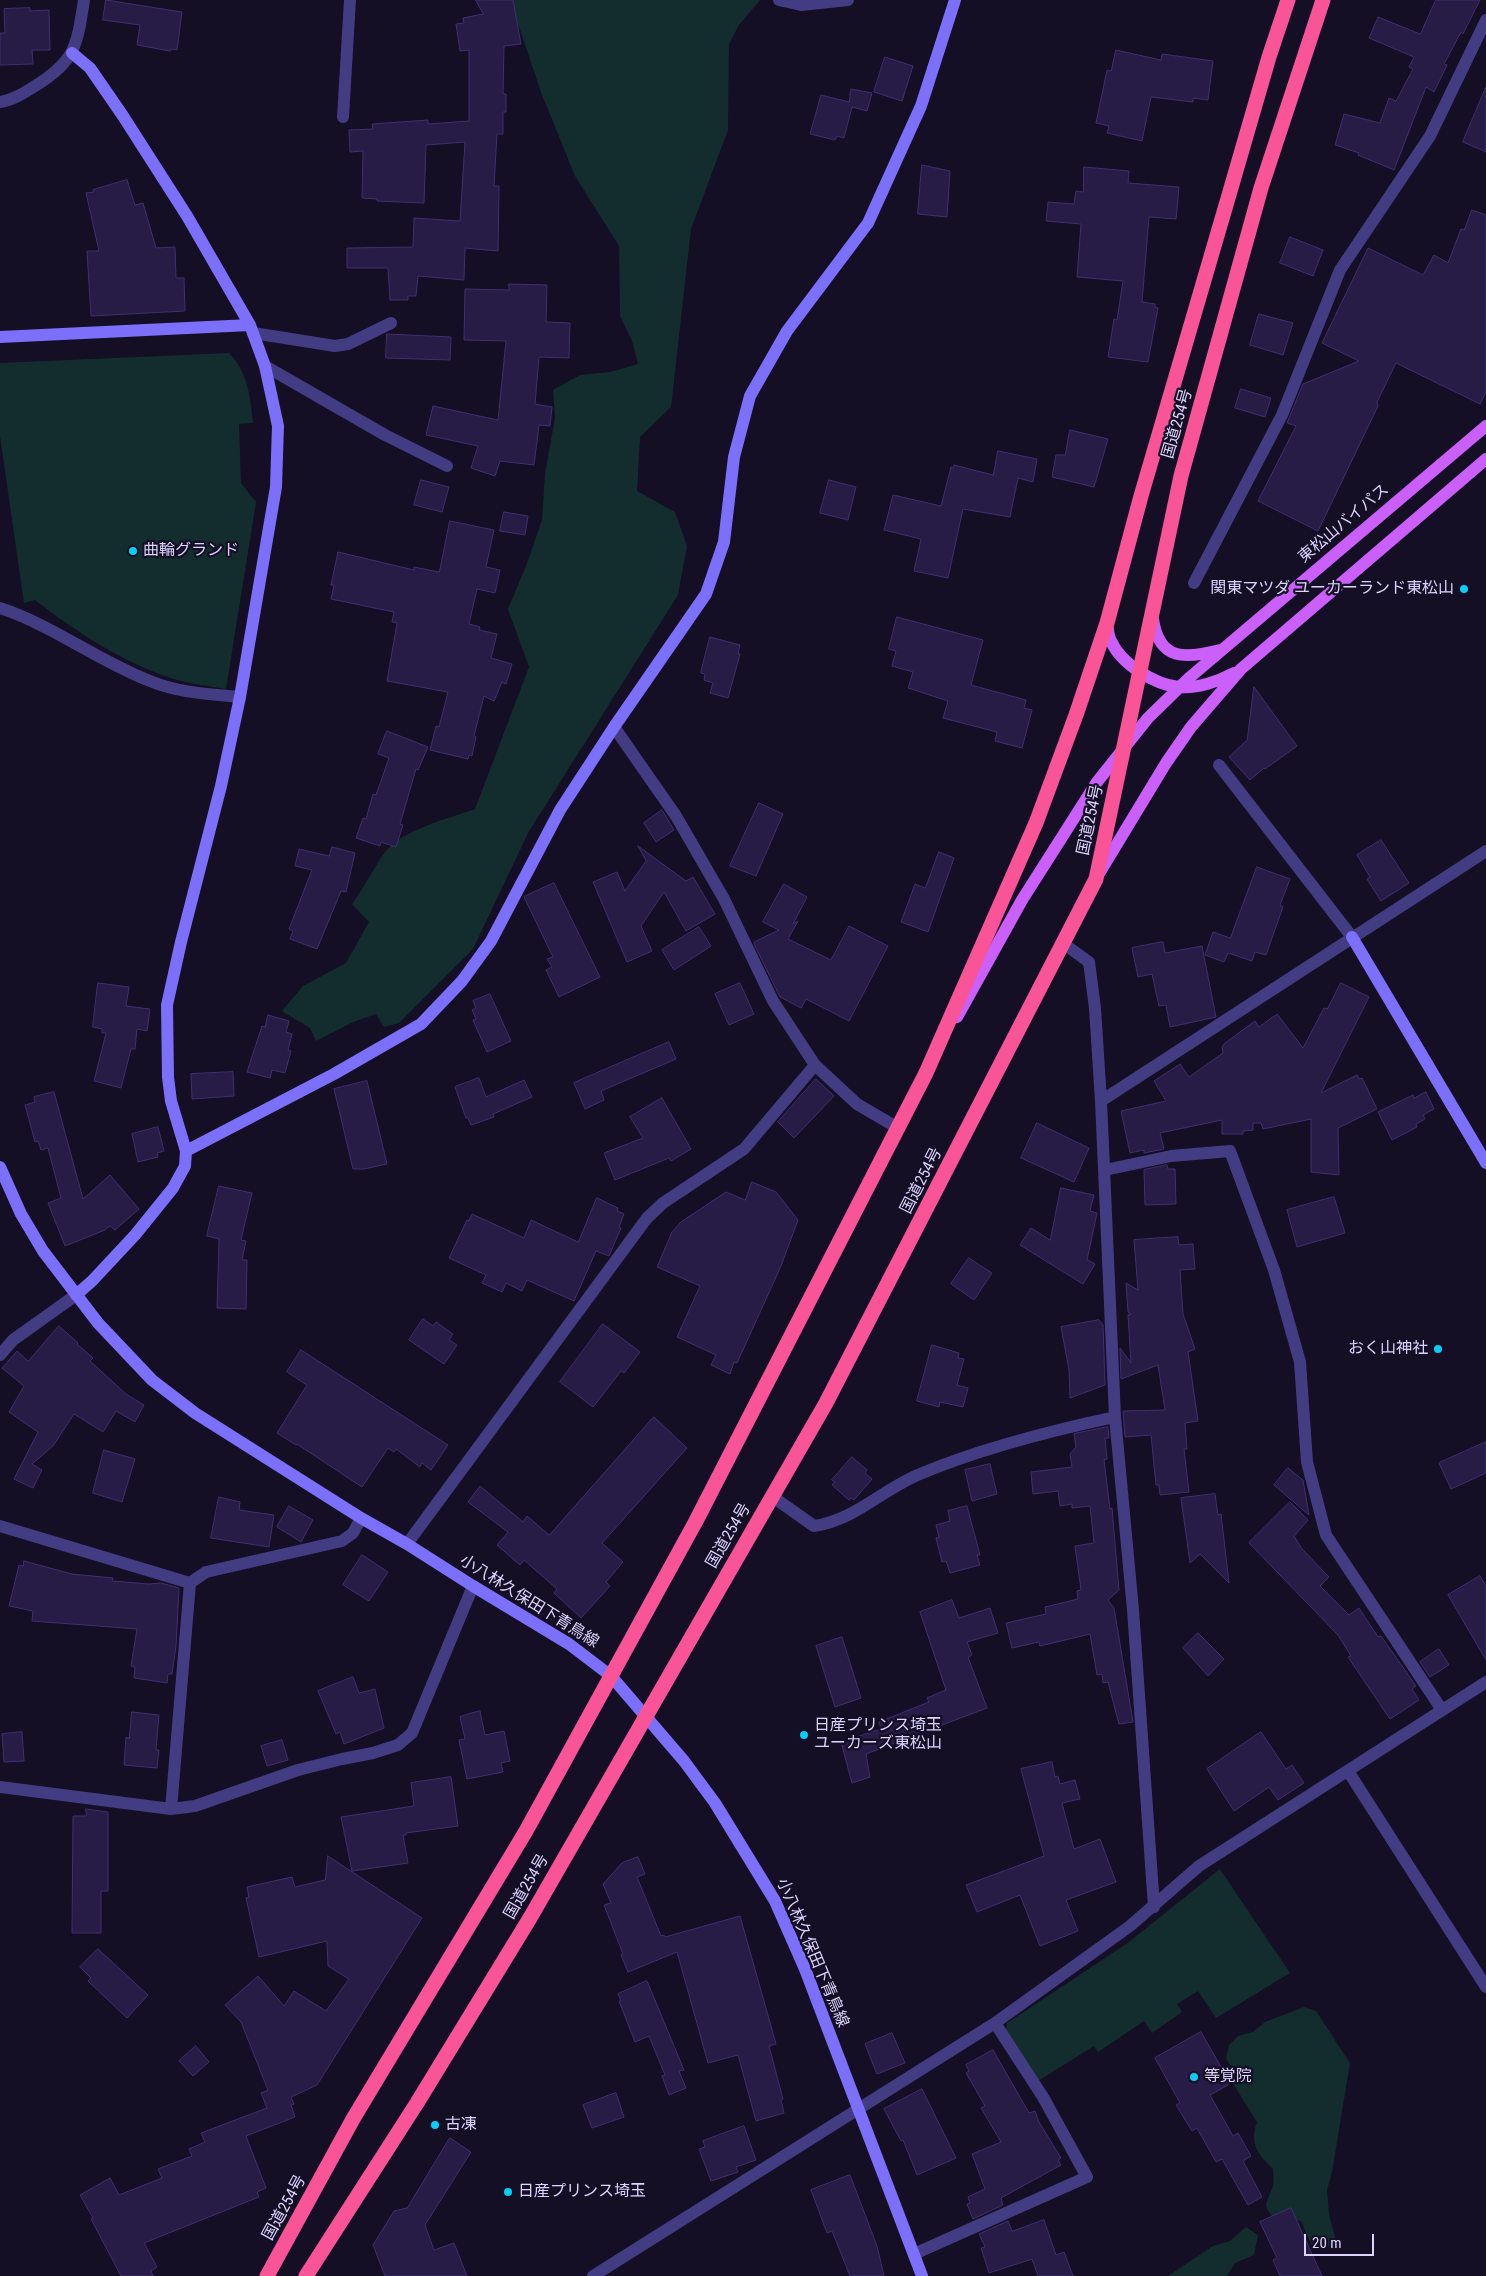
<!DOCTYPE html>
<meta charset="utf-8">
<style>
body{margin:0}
#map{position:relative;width:1486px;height:2276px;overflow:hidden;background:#140f24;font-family:"Roboto Condensed",sans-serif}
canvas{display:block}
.scale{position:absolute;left:1304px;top:2234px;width:70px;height:22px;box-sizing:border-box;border:2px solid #dcd4fe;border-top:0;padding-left:6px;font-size:15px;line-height:18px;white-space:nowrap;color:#dcd4fe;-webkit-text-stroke:4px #140f24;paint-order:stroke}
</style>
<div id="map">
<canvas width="1486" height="2276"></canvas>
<div class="scale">20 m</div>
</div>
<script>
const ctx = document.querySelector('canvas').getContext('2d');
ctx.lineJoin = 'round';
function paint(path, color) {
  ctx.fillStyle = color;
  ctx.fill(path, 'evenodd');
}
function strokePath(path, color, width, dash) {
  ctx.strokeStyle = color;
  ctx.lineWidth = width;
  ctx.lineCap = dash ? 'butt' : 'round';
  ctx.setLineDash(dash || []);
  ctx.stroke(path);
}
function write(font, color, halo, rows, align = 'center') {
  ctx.font = font + ' "Roboto Condensed","Noto Sans JP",sans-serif';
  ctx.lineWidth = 4.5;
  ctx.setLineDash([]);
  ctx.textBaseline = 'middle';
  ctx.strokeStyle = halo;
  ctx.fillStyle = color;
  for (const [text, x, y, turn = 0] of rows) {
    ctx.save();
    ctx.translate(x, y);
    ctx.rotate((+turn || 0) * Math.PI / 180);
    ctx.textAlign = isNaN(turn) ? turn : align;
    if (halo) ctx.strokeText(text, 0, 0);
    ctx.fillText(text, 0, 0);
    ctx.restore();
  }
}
const green = new Path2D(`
 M510 0H760L739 25 729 44 728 130 691 229 671 407 640 437 637 491 675 512 687 546 678 595 528 833 473 949 399 1023 384 1027 376 1014 353 1022 316 1041 310 1028 282 1011 303 986 346 963 369 922 352 904C364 888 372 871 383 855 399 830 448 819 475 809L529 667 508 609 526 566 542 520 545 474 555 418 553 390 580 375 610 372 638 364 632 341 620 316 619 246 575 176 541 92Z
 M229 353C247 370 251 399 253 423L239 424 241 483 256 502 226 689C209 686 190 684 174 679 125 664 75 631 35 600L24 603 0 436V363Z
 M1220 1869 1290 1973 1216 2018 1198 1991 1177 2004 1182 2012 1152 2033 1144 2021 1098 2052 1094 2046 1038 2081 1006 2030 1007 2023 1129 1942Z
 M1304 2007 1316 2011 1350 2063 1332 2172 1327 2190 1329 2214 1335 2237 1331 2245 1320 2250 1312 2246 1301 2221 1289 2219 1277 2222C1261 2203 1266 2206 1273 2186 1274 2181 1273 2174 1273 2169 1258 2154 1249 2144 1257 2122L1234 2085 1233 2071 1226 2058 1229 2045 1238 2036 1253 2032 1265 2022Z
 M1246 2227 1258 2235 1254 2255 1235 2263 1227 2276H1168L1213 2246 1230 2241Z`);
const building = new Path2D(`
 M106 0 182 12 177 50 171 49 170 51 137 45 140 25 103 20Z
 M476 0H513L521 44 504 46 503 94H506V112H503V134H497L494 186H499L498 251 465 248 464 280 418 276 416 296H408V300H390L388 268H347V248L413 247 414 218 460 221 465 142 426 145 424 203 377 201V199L362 198 363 151 350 152 349 130 373 129 372 124 428 120V124L469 121V50L460 51 456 24 464 23 463 18 483 14Z
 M1436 0H1480L1463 34 1461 32 1444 64 1447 65 1434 92 1426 87 1394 170 1358 155 1359 153 1335 145 1344 114 1380 123 1389 98 1396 101 1413 69 1409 67 1414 57 1369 38 1378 17 1420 34Z
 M30 8V11L49 10 50 50H32L33 64 0 65V33H5L4 9Z
 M1116 50 1161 60 1162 54 1213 61 1208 100 1193 98V102L1151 97 1142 141 1107 133 1109 126 1096 123 1107 70 1111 71Z
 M885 57 913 66 902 101 874 92Z
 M1486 87V152L1463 142Z
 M851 89 872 93 867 111 852 107 844 138 837 136 835 140 810 134 821 95 849 102Z
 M922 165 950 171 947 217 918 214Z
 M1084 167 1129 171 1128 183 1179 187 1176 219 1149 217 1142 302 1155 304V307L1158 308 1148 362 1108 357 1114 319 1117 320 1123 281 1077 277 1081 224 1046 221 1048 202 1074 204 1076 191 1083 192Z
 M127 180 135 205 143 203 156 248 175 247 176 278H184L185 311 91 316 87 251H99L86 193 94 192 93 190Z
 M1472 210 1486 215V392L1480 404 1396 363 1377 402 1378 406 1318 531 1258 501 1296 426 1287 423 1303 384 1359 361 1322 343 1368 248 1423 275 1434 255 1448 263 1461 229 1464 230Z
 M1290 237 1323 250 1313 276 1280 263Z
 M509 284 547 285 546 322 570 323 569 358 539 357 535 404 552 407 550 426 539 425 534 465 500 461 495 476 471 468 478 446 426 435 433 406 498 420 506 341 464 340 465 289 509 290Z
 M1259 314 1293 323 1283 355 1250 345Z
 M387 334 451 337 450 360 386 358Z
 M1241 389 1271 398 1265 417 1235 408Z
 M1070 430 1108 439 1094 487 1052 477 1056 455H1065Z
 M998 451 1037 459 1033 482 1018 478 1010 517 963 509 948 578 914 571 921 539 884 530 893 495 941 506 951 467 953 468 954 465 993 475Z
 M421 480 449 487 442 512 414 505Z
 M829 480 856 487 848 520 820 513Z
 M504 512 528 516 525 535 500 531Z
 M450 521 494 530 486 567 500 570 495 593 477 589 469 624 480 627 479 630 497 634 491 658 512 664 506 684 502 682 494 701 484 696 474 736 476 737 472 756 469 755 468 759 430 750 436 726 439 727 448 692 387 681 397 623 392 622 394 612 331 599 334 585H331L338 552 414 570V567L439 572Z
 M897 617 983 640 971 685 1026 700 1024 708 1032 710 1022 748 995 741 997 732 943 718 948 701 908 688 913 672 892 666 896 651 889 649Z
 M710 637 740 645 738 654H740L728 698 710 693 713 683 704 680 705 674 701 673Z
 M1254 687 1297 746 1265 769 1264 768 1250 780 1229 757 1247 740Z
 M387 731 428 747 418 770 416 769 400 824 403 825 396 847 381 842 380 846 356 838 363 818 366 819 373 794 376 795 389 758 378 754Z
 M759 803 783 814 756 876 730 866Z
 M662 810 674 830 656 842 644 823Z
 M1381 840 1409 883 1381 901 1367 879 1370 877 1357 855Z
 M638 846 686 881 693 877 715 914 686 931 664 892 641 926 652 951 627 962 593 882 617 872 625 891 646 861Z
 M332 847 355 853 346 892 341 891 317 949 290 939 293 931 289 929 312 870 295 866 299 849 329 856Z
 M939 852 954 858 928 932 901 922 915 884 925 888Z
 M1257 867 1290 879 1280 905 1283 907 1266 955 1255 952 1252 961 1228 953 1224 962 1205 955 1213 932 1230 938Z
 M554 883 600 977 559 997 546 970 552 967 547 959 553 957 524 897Z
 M784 884 807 897 793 924 798 921 788 939 831 960 849 926 888 946 849 1021 806 999 801 1008 780 997 755 946 754 942 779 930 763 922Z
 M699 927 711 946 674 970 662 950Z
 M1163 942 1165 953 1202 946 1216 1017 1170 1027 1166 1005 1159 1006 1152 974 1138 977 1132 948Z
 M98 983 129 987 126 1006 150 1009 147 1031 137 1029 135 1049H131L121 1088 94 1081 106 1033H102V1029L93 1027Z
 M740 983 754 1014 729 1025 715 994Z
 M1341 983 1369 997 1321 1093 1357 1075 1359 1079 1362 1078 1377 1109 1338 1128 1339 1175 1311 1172V1119L1263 1129 1261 1123H1253V1130L1243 1131V1134H1222V1120L1160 1133 1164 1149 1144 1153V1150L1130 1153 1121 1111 1166 1101 1154 1081 1180 1064 1189 1077 1223 1053 1222 1047 1225 1043 1255 1021 1259 1027 1277 1014 1303 1048 1324 1008 1327 1009Z
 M490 994 511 1041 487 1052 473 1020 476 1019 472 1010 476 1008 473 1001Z
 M268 1015 289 1021 286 1032 292 1034 288 1050 291 1051 285 1073 272 1070 270 1078 247 1072 262 1026 265 1027Z
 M669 1042 676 1059 601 1091 604 1100 585 1109 574 1083Z
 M233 1072 234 1096 192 1099 191 1074Z
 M479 1078 486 1097 524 1080 532 1097 493 1114 494 1117 471 1125 468 1118H466L455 1087Z
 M816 1079 834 1096 794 1138 778 1122Z
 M367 1081 387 1164 364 1169H353L334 1089Z
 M54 1092 83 1199 110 1175 139 1209 115 1230 110 1226 105 1230 65 1246 48 1203 61 1198 48 1148 41 1150 38 1141 35 1142 25 1105 35 1102 34 1097Z
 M1426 1092 1434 1109 1423 1115 1425 1119 1416 1124 1417 1127 1392 1140 1378 1112 1413 1095 1414 1098Z
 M662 1098 691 1149 671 1161 669 1158 615 1180 604 1153 643 1138 630 1117Z
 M1037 1123 1089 1148 1074 1182 1021 1158Z
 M158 1127 164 1151 157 1153 158 1157 138 1162 132 1134Z
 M1167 1165 1168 1169H1175L1176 1204 1145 1205 1144 1170Z
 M752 1182 776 1192 798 1220 781 1266 737 1363 734 1362 730 1374 711 1365 716 1355 677 1337 700 1286 657 1267 672 1232 681 1222 726 1192 745 1200Z
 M219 1186 252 1193 241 1240 246 1241 242 1260H247L246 1309 217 1308 219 1239 207 1236Z
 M1061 1188 1094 1195 1090 1211 1097 1213 1087 1260 1095 1264 1083 1284 1020 1245 1031 1228 1050 1240Z
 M1334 1197 1345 1233 1297 1247 1287 1210Z
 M597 1198 618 1208 617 1211 624 1214 619 1227 621 1228 609 1256 596 1251 574 1301 527 1280 522 1291 506 1283 502 1292 482 1283 486 1275 449 1258 467 1220 469 1221 472 1214 524 1238 531 1220 578 1242Z
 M1178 1237 1179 1245 1193 1244 1195 1269 1180 1270 1183 1314 1195 1349 1188 1352 1198 1421 1185 1423 1187 1449H1184L1189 1492 1160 1495 1159 1485H1156L1151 1435 1125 1437 1123 1411 1165 1410 1158 1365 1121 1379 1120 1348 1131 1363 1128 1315 1131 1314 1128 1312 1126 1283 1138 1290 1134 1240Z
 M969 1258 992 1273 974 1300 951 1284Z
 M423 1319 433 1326 436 1322 453 1334 449 1340 457 1345 444 1364 409 1340Z
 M1099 1320 1103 1325 1105 1385 1070 1398 1069 1370 1061 1327Z
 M603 1324 640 1352 624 1373 621 1371 593 1407 560 1382Z
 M59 1326 78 1343 77 1344 93 1358 90 1361 126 1394 144 1405 135 1422 116 1411 103 1432 74 1414 53 1446 32 1464 42 1470 33 1488 14 1479 38 1432 9 1412 24 1386 2 1368 17 1351 28 1361Z
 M932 1345 959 1353 958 1358 964 1359 957 1385 968 1388 963 1407 940 1402 939 1407 917 1401Z
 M301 1350 448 1445 431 1470 422 1463 420 1467 396 1449 394 1452 388 1448 362 1487 297 1444 296 1445 277 1433 307 1385 287 1372Z
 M654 1417 687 1448 602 1543 623 1562 606 1582 610 1586 581 1618 554 1593 557 1589 524 1560 520 1565 497 1545 508 1532 468 1502 480 1486 523 1522 527 1516 549 1535Z
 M1108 1427 1109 1438H1105L1107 1459 1104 1460 1110 1509 1112 1508 1119 1590 1108 1600 1114 1608 1133 1722 1119 1724 1108 1682 1103 1683 1102 1674 1097 1675 1090 1634 1040 1646 1039 1642 1012 1648 1006 1623 1046 1614 1045 1607 1078 1599 1077 1591 1081 1590 1075 1546 1094 1543 1090 1506 1072 1508V1504L1060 1506 1058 1491 1033 1494 1031 1472 1072 1467 1070 1454 1076 1447 1074 1434Z
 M1486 1442V1473L1451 1489 1439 1463Z
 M104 1450 135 1459 122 1502 93 1493Z
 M852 1457 867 1470 865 1473 872 1479 854 1500 851 1498 849 1500 832 1485 835 1482 832 1480Z
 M990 1464 997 1494 972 1501 965 1470Z
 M1288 1468 1303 1480 1309 1515 1274 1485Z
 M1215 1494 1218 1515 1221 1514 1229 1583 1200 1554 1190 1563 1181 1498Z
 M219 1497 240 1502 239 1510 274 1515 269 1547 211 1538Z
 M1290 1502 1308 1520 1294 1536 1302 1549 1329 1577 1320 1586 1349 1615 1359 1608 1378 1637 1381 1636 1416 1686 1412 1689 1419 1700 1390 1719 1348 1657 1351 1656 1338 1635 1249 1543Z
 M289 1506 313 1520 301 1542 277 1527Z
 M967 1506 980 1555H977L980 1565 950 1573 946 1561 942 1562 936 1538 939 1537 936 1525 950 1521 948 1511Z
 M362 1555 388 1572 369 1601 343 1585Z
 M24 1561 72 1574 113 1578 112 1581 149 1584 161 1583 179 1588 176 1646 172 1674H168L167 1683 134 1678 135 1667 131 1666 137 1629 32 1621 33 1611 9 1606 19 1565 23 1566Z
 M1480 1576 1486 1586V1660L1448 1595Z
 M952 1600 959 1618 990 1608 998 1633 967 1642 972 1655 968 1657 987 1708 866 1754 870 1777 852 1783 841 1742 881 1729 879 1722 929 1702 927 1698 946 1690 920 1612Z
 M1198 1633 1224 1659 1208 1676 1183 1648Z
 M842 1637 861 1698 835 1707 816 1646Z
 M1439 1649 1449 1665 1430 1677 1420 1662Z
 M353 1677 359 1693 375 1689 384 1728 344 1744 340 1732 336 1734 318 1691Z
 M480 1711 485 1735 504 1731 510 1761 501 1763 503 1772 467 1779 459 1740 465 1739 460 1717Z
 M132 1712 159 1715 156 1750H159L157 1768 124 1765 126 1737 129 1738Z
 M22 1732 24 1761 4 1762 2 1734Z
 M1261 1732 1286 1769 1292 1765 1304 1783 1278 1800 1269 1787 1234 1811 1207 1769Z
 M282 1740 288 1760 267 1766 261 1746Z
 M1052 1762 1055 1777 1058 1776 1060 1784 1075 1780 1080 1799 1062 1803 1074 1849 1100 1839 1116 1882 1066 1900 1078 1931 1040 1946 1020 1895 977 1912 966 1885 1044 1856 1021 1769Z
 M451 1777 458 1826 406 1833V1835H403L408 1863 352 1871 341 1817 414 1806 411 1783Z
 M86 1809 108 1812V1891H101V1933H72L73 1816H86Z
 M328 1856 422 1918 317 2085 291 2097 294 2104 291 2105 295 2117 246 2136 266 2188 257 2192 259 2197 144 2243 157 2267 151 2271 153 2276H121L91 2219 93 2218 80 2195 110 2178 119 2195 162 2178 158 2169 192 2156 189 2149 205 2142 201 2133 267 2108 261 2093 268 2090 241 2022 225 2005 258 1976 284 2006 294 1991 326 2011 349 1979 328 1966 327 1941 259 1957 246 1898 249 1897 247 1887 292 1877 295 1887 325 1880Z
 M638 1857 645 1874 637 1877 661 1936 664 1935 665 1937 740 1916 776 2044 769 2046 783 2099 781 2100 784 2113 756 2121 738 2055 708 2063 677 1952 628 1972 621 1955 623 1954 604 1905 611 1903 603 1884 622 1863Z
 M98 1949 148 1995 127 2018 88 1981 91 1978 80 1967Z
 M647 1981 684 2070 679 2071 686 2088 669 2095 662 2076 665 2075 649 2036 635 2042 619 2001H621L618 1994Z
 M1201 2032 1221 2067 1218 2068 1228 2085 1210 2095 1233 2136 1238 2133 1251 2156 1243 2161 1262 2197 1248 2205 1222 2159 1216 2162 1197 2128 1192 2131 1176 2105 1180 2103 1155 2058Z
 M892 2033 905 2063 877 2074 865 2044Z
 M196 2046 209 2062 193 2076 179 2061Z
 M993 2050 1029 2113 1035 2111 1039 2122 1061 2158 1058 2160 1061 2165 1001 2198 1003 2205 973 2219 967 2204 970 2203 968 2197 985 2189 972 2154 1001 2142 981 2108 985 2106 966 2073 969 2071 966 2065Z
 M922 2089 956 2158 917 2175 903 2140 901 2141 884 2109Z
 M616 2093 624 2117 592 2128 583 2105Z
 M744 2126 756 2160 736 2167 738 2172 711 2181 699 2149 705 2147 703 2141Z
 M450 2138 471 2152 425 2225 434 2250 454 2243 467 2276H385L373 2245 394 2211 407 2208Z
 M850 2175 877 2246 884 2276H850L832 2231 827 2233 811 2190Z
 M1291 2208 1322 2276H1280L1273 2260 1277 2258 1260 2222Z
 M1044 2220 1056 2255 1064 2252 1073 2276H1038L1032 2259 989 2273 981 2248 985 2247 979 2234 1008 2221 1012 2231Z`);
const street = new Path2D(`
 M779 0 801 5 848 0
 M0 102C13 100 24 93 35 86 76 61 77 45 84 0
 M343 117 350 0
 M253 333 335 346 348 344 391 323
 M265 366 385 435 447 466
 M1194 583 1282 415 1340 270 1430 136 1486 20
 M0 608C54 626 98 661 150 681 179 693 209 694 240 697
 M614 727 676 816 724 899 773 1001 815 1065
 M1219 765 1352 937
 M1064 944 1089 962 1095 1008 1101 1101 1115 1417 1133 1610 1154 1907
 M1101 1101 1486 851
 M1105 1170 1171 1156 1230 1151 1274 1270 1300 1362 1307 1462 1326 1535 1442 1710
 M0 1355 13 1340 76 1295
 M773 1497 814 1526C855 1520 883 1489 920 1474 982 1448 1049 1431 1115 1417
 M0 1526 190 1583
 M407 1544 647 1218 663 1203 744 1149 815 1065 857 1104 898 1128
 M1348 1771 1486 1987
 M0 1787 171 1809 195 1806 298 1770 342 1759 373 1753 398 1745 412 1733 473 1586
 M171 1809 190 1583 206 1572 342 1541 353 1533 361 1518
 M914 2254 1087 2177 1043 2097 995 2023
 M593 2276 995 2023 1130 1926 1199 1866 1486 1682`);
const secondary = new Path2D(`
 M72 53 90 68 123 116 187 216 250 325 265 366 278 426 276 487 240 697 221 786 181 942 167 1005 168 1077 171 1101 186 1151 185 1166 173 1188 135 1235 92 1281 76 1295
 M0 337 250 325
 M1352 937 1486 1163
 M186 1151 334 1074 421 1024 462 981 491 941 560 810 614 727 706 594 724 542 734 457 750 396 787 331 868 223 921 106 955 0
 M0 1167 21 1214 43 1251 98 1323 152 1380 195 1413 361 1518 407 1544 473 1586 569 1644 611 1676 684 1761 715 1803 775 1901 805 1969 922 2276`);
const primary = new Path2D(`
 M1153 619C1159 661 1185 659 1220 650
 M1107 623C1108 628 1108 636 1111 641 1121 664 1155 685 1179 687 1197 689 1219 681 1234 673
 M1100 872 1166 763 1191 727 1241 669 1486 459
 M957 1017 1022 900 1097 782 1148 718 1189 678 1486 426`);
const highway = new Path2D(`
 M267 2276 353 2119 526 1831 696 1521 926 1073 1036 823 1076 715 1107 623 1141 496 1231 188 1269 57 1288 0
 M306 2276 417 2103 530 1918 826 1403 1096 879 1181 476 1261 188 1323 0`);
const markers = [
 [133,551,5,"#09cdf5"],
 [1464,589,5,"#09cdf5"],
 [1438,1349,5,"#09cdf5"],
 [804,1735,5,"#09cdf5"],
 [1194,2077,5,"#09cdf5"],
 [435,2125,5,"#09cdf5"],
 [508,2192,5,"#09cdf5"]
];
const streetNames = [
 ["国道254号",1178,424,-74],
 ["東松山バイパス",1344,524,-40],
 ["国道254号",1091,820,-78],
 ["国道254号",922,1181,-63],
 ["国道254号",729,1536,-60],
 ["小八林久保田下青鳥線",529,1602,32],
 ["国道254号",527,1887,-60],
 ["小八林久保田下青鳥線",812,1953,67],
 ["国道254号",285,2208,-61]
];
const poiNames = [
 ["曲輪グランド",143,551],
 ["関東マツダ ユーカーランド東松山",1454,589,"right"],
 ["おく山神社",1428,1349,"right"],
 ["日産プリンス埼玉",814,1726],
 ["ユーカーズ東松山",814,1744],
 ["等覚院",1204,2077],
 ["古凍",445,2125],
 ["日産プリンス埼玉",518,2192]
];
paint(green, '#132d2e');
paint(building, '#271c45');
strokePath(building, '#402f70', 1);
strokePath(street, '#433c82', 12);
strokePath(secondary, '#7c6ffa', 12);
strokePath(primary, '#ca5ff9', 12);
strokePath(highway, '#f95498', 15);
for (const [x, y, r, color] of markers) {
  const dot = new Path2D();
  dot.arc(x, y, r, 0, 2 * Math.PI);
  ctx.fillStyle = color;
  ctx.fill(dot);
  strokePath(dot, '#140f24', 2);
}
write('16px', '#dcd4fe', '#140f24', streetNames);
write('16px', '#dcd4fe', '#140f24', poiNames, 'left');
</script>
